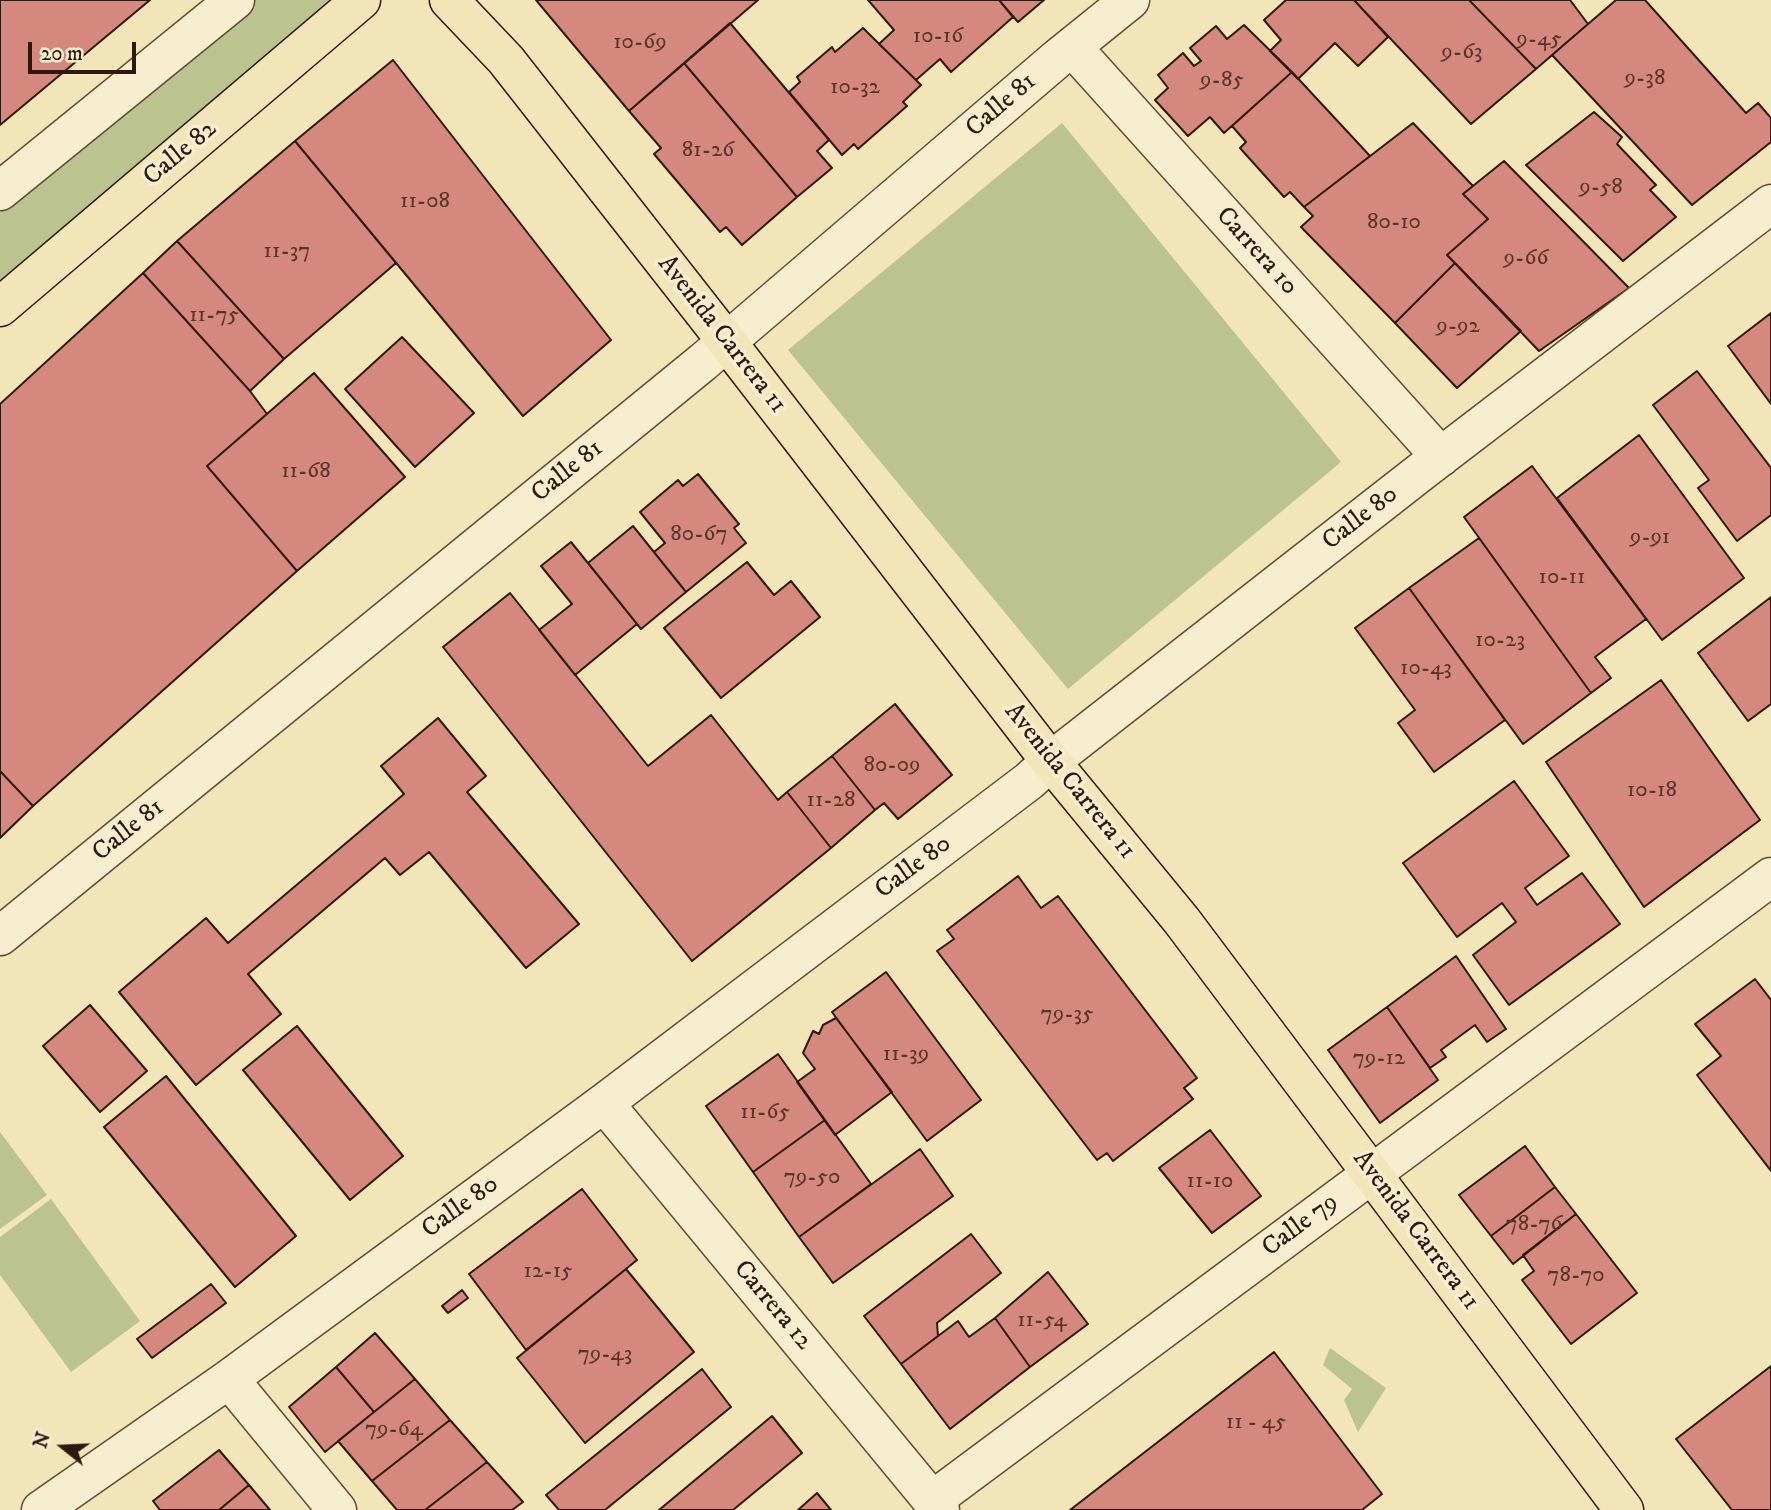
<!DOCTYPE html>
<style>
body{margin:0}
#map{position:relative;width:1771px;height:1510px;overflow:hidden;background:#f2e5b7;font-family:"IM FELL DW Pica",serif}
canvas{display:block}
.north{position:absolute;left:28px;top:1412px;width:70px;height:70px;-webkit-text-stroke:5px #f7eed0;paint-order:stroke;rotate:288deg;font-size:19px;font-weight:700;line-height:28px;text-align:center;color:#2f180f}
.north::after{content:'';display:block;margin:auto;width:24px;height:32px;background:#2f180f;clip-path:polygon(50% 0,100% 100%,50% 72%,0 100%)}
.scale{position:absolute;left:28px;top:42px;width:108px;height:32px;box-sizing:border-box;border:4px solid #2f180f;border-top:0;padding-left:9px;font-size:21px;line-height:24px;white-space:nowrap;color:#2f180f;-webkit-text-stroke:5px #f7eed0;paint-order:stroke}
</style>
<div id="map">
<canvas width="1771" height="1510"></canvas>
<div class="north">N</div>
<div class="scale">20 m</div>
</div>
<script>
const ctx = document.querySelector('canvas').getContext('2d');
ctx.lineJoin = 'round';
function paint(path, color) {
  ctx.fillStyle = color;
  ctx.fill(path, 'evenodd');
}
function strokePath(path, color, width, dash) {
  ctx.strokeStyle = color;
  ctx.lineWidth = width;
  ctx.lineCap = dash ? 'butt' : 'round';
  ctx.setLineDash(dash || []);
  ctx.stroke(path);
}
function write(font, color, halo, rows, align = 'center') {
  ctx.font = font + ' "IM FELL DW Pica",serif';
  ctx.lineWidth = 7;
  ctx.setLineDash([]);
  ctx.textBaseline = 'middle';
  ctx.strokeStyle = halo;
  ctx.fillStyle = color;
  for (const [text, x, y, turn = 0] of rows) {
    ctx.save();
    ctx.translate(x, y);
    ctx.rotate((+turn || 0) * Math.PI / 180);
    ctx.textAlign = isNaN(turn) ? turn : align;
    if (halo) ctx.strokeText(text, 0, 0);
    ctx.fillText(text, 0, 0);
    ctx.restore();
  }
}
const green = new Path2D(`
 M249 0H341L0 287V209Z
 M1062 123 1341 462 1068 689 788 350Z
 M0 1132 47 1195 0 1229Z
 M51 1199 140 1321 71 1372 0 1275V1237Z
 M1330 1348 1386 1388 1358 1432 1344 1400 1352 1389 1323 1365Z`);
const building = new Path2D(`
 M0 0H150L0 125Z
 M536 0H758L629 111Z
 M868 0H999L1013 17 951 72 940 59 916 80 879 44 894 30Z
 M999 0H1044L1018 22Z
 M1286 0H1354L1388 37 1358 66 1335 43 1298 79 1270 51 1281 40 1264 20Z
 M1354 0H1469L1536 69 1471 124Z
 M1469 0H1570L1588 24 1536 69Z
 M1616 0H1645L1746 113 1758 103 1771 118V142L1692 205 1552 55Z
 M730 23 829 140 817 151 832 168 797 197 684 63Z
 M1244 25 1292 72 1224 133 1210 117 1188 136 1155 100 1168 88 1158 75 1183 53 1194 66 1201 61 1190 48 1216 26 1227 39Z
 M863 28 921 85 903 102 907 106 858 149 854 144 842 155 789 92 800 82 797 77 832 47 835 52Z
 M393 60 611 340 523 416 295 141Z
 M684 63 797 197 742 245 726 227 720 232 654 154 661 148 629 111Z
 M1292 72 1370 156 1304 207 1290 192 1284 197 1240 148 1246 142 1232 126Z
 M1594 112 1622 137 1617 144 1656 185 1650 190 1676 217 1623 261 1526 165Z
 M1413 123 1473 186 1463 194 1488 219 1447 255 1455 263 1395 323 1301 227 1313 216 1304 207Z
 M295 141 396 263 284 359 177 241Z
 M1504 161 1629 288 1539 351 1447 255 1488 219 1463 194Z
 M177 241 284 359 250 391 143 273Z
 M1455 263 1521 331 1457 388 1395 323Z
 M143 273 250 391 267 414 207 466 297 571 33 806 0 771V404Z
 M1771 313V404L1728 346Z
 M402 337 474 413 415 467 345 389Z
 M1697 371 1771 468V515L1737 541 1698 488 1709 480 1653 405Z
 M314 373 405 477 297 571 207 466Z
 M1639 435 1744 578 1662 640 1557 498Z
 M1532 466 1646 619 1595 657 1611 678 1591 693 1464 517Z
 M698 474 739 524 734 528 746 543 686 592 654 552 665 543 640 512 678 480 683 486Z
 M633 526 686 592 641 629 588 563Z
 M1479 538 1591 693 1523 744 1409 588Z
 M571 542 637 624 575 675 539 630 572 604 541 566Z
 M747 562 774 595 791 581 820 617 721 698 664 628Z
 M1409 588 1505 720 1434 772 1398 723 1415 710 1355 628Z
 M510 593 648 766 711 715 778 800 787 792 831 848 692 961 443 647Z
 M1771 597V704L1748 721 1698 653Z
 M1661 680 1760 820 1644 907 1546 762Z
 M895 704 952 775 898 819 884 803 875 810 832 756Z
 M438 718 486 776 467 792 579 924 526 968 429 852 400 875 385 858 248 974 281 1014 196 1085 119 992 206 918 228 943 404 794 381 766Z
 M832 756 875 810 831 848 787 792Z
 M0 771 33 806 0 838Z
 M1514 781 1569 856 1525 888 1537 905 1582 873 1620 924 1509 1005 1473 955 1516 922 1502 903 1457 937 1403 863Z
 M1018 876 1041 908 1058 896 1197 1078 1184 1088 1193 1099 1113 1161 1107 1153 1097 1160 937 951 954 939 947 930Z
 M1456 956 1506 1029 1487 1042 1475 1025 1441 1050 1446 1057 1430 1068 1387 1007Z
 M886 972 981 1100 927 1141 832 1012Z
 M1755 979 1771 1000V1171L1697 1075 1721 1056 1695 1024Z
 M90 1005 147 1071 100 1112 43 1046Z
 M1387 1007 1438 1080 1380 1123 1328 1050Z
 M836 1018 892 1092 835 1135 797 1082 815 1069 803 1053 813 1031 819 1034 823 1025Z
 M297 1026 403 1156 350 1200 243 1070Z
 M778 1054 825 1120 753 1172 706 1106Z
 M166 1076 296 1236 235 1287 104 1127Z
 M825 1120 871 1184 799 1237 753 1172Z
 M1210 1130 1261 1196 1212 1233 1159 1168Z
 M1525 1146 1555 1187 1491 1236 1459 1195Z
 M920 1149 953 1196 833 1283 799 1237Z
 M1555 1187 1576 1214 1513 1264 1491 1236Z
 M582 1189 637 1260 526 1350 469 1274Z
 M1576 1214 1637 1293 1571 1344 1522 1280 1534 1271 1523 1255Z
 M971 1234 1001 1273 937 1323 938 1336 901 1364 864 1316Z
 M626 1269 694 1352 585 1443 517 1358Z
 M1048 1272 1088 1324 1030 1367 995 1318Z
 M211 1284 226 1303 152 1358 137 1339Z
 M462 1290 468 1298 448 1313 442 1306Z
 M995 1318 1030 1367 950 1429 901 1364 958 1321 969 1337Z
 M375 1333 415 1379 374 1412 336 1367Z
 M1274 1352 1382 1494 1362 1510H1070Z
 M1771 1366V1510H1732L1676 1439Z
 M336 1367 374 1412 325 1452 289 1407Z
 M702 1369 731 1407 605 1510H559L546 1495Z
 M415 1379 450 1420 372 1481 338 1441Z
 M772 1416 802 1453 733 1510H659Z
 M450 1420 487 1462 425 1510H397L372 1481Z
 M219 1450 249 1485 219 1510H160L153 1501Z
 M487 1462 523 1502 512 1510H425Z
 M249 1485 270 1510H219Z
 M817 1493 831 1510H798Z`);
const minor = new Path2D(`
 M1072 47 1441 457
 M0 191 235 0
 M0 936 703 362 1058 58 1130 0
 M604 1103 940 1510
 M229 1379 337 1510
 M933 1500 1771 877
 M41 1510 229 1379 604 1103 1029 781 1051 761 1422 471 1771 204`);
const major = new Path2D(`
 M449 0 506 60 727 342 1044 753 1182 921 1624 1510
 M0 307 361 0`);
const numberNames = [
 ["10-16",938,37],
 ["9-45",1539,40],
 ["10-69",640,43],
 ["9-63",1462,53],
 ["9-38",1645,79],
 ["9-85",1222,81],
 ["10-32",855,88],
 ["81-26",708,151],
 ["9-58",1601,188],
 ["11-08",425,202],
 ["80-10",1394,223],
 ["11-37",287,252],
 ["9-66",1526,259],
 ["11-75",214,316],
 ["9-92",1458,327],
 ["11-68",306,472],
 ["80-67",699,535],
 ["9-91",1650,538],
 ["10-11",1562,578],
 ["10-23",1500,641],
 ["10-43",1426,669],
 ["80-09",892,766],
 ["10-18",1652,791],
 ["11-28",831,801],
 ["79-35",1067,1015],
 ["11-39",906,1055],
 ["79-12",1379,1059],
 ["11-65",765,1113],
 ["79-50",812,1178],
 ["11-10",1210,1182],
 ["78-76",1534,1225],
 ["12-15",548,1272],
 ["78-70",1576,1276],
 ["11-54",1042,1321],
 ["79-43",605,1355],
 ["11 - 45",1256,1423],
 ["79-64",394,1430]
];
const streetNames = [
 ["Calle 81",1002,106,-41],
 ["Calle 82",181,154,-40],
 ["Carrera 10",1256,252,48],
 ["Avenida Carrera 11",721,335,52],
 ["Calle 81",568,472,-39],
 ["Calle 80",1361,519,-38],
 ["Avenida Carrera 11",1069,782,51],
 ["Calle 81",129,831,-39],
 ["Calle 80",914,868,-37],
 ["Calle 80",461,1208,-36],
 ["Calle 79",1301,1226,-37],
 ["Avenida Carrera 11",1415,1231,53],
 ["Carrera 12",772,1306,50]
];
paint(green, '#bbc48e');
paint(building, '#d5887d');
strokePath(building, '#2f180f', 2);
strokePath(minor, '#604b39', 41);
strokePath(major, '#2f180f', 41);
strokePath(minor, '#f7eed0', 38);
strokePath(major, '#f2e5b7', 38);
write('23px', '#58342a', null, numberNames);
write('26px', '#2f180f', '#f7eed0', streetNames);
</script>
